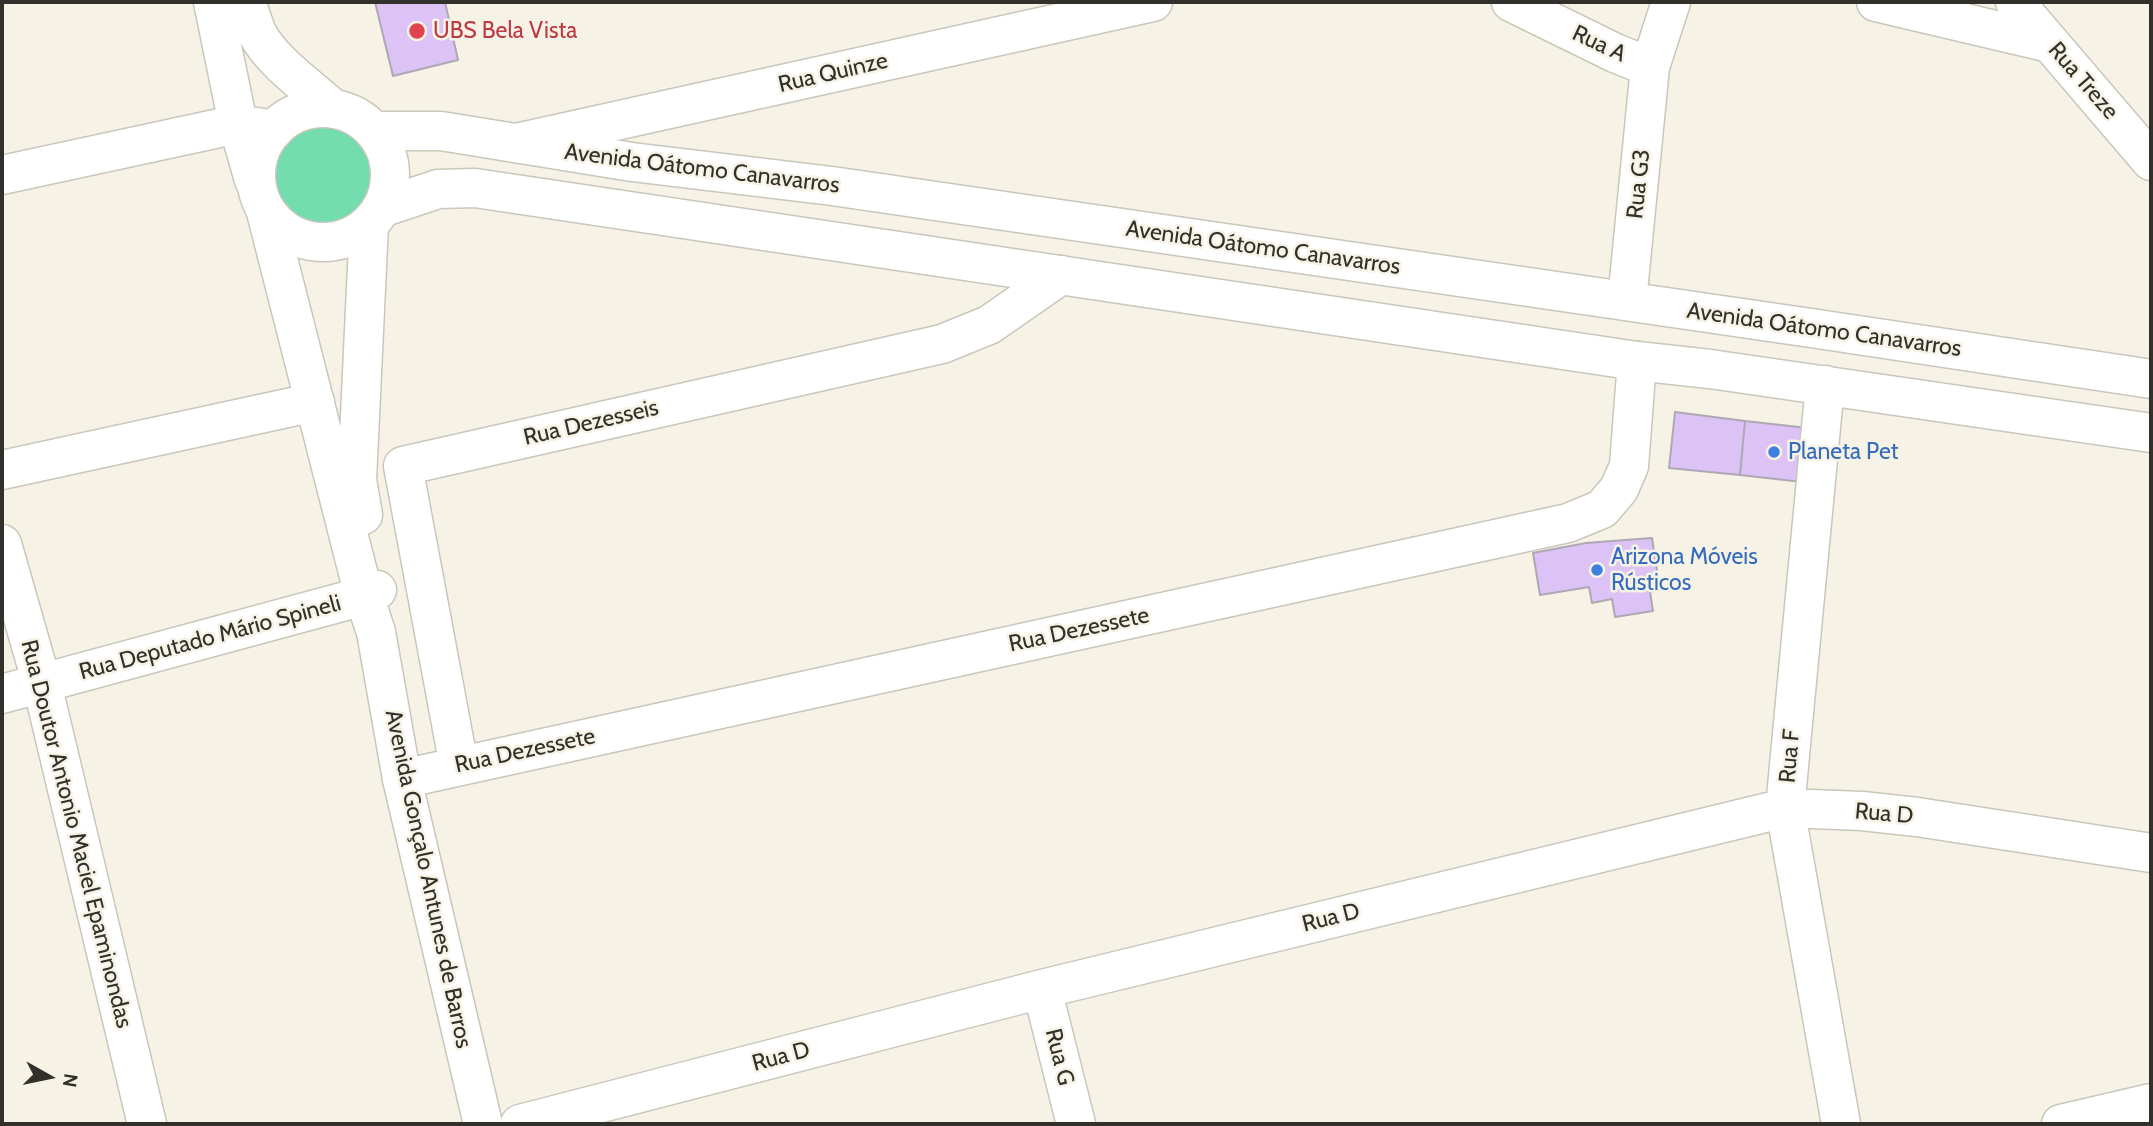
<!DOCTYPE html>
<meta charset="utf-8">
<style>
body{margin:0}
#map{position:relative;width:2153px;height:1126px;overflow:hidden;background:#f6f3e6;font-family:Cabin,sans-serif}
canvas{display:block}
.frame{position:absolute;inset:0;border:4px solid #31302b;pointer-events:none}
.north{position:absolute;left:14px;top:1042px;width:70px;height:70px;-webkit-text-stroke:5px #f6f3e6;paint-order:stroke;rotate:99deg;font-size:19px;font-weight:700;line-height:28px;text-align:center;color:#31302b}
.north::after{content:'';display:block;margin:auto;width:24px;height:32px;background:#31302b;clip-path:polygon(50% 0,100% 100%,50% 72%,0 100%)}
</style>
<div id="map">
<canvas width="2153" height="1126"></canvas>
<div class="frame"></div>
<div class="north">N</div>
</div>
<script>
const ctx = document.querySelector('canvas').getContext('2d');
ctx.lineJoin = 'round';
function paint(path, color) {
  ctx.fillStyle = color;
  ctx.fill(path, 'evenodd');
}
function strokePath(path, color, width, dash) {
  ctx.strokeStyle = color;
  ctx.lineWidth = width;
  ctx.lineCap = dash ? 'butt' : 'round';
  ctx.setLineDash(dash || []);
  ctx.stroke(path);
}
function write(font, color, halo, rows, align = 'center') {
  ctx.font = font + ' Cabin,sans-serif';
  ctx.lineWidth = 5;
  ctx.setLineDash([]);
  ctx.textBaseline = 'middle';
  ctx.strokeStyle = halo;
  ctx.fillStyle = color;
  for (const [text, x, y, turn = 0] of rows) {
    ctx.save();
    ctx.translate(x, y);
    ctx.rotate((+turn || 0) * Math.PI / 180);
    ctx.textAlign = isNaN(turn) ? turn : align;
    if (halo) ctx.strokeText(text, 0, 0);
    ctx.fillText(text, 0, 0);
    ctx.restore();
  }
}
const green = new Path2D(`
 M275 177a50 50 0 1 1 100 0a50 50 0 1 1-100 0Z`);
const building = new Path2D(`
 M375 2H445L458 60 393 76Z
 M1675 412 1745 421 1740 475 1669 468Z
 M1745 421 1808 428 1802 482 1740 475Z
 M1652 538 1660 590 1650 592 1653 611 1615 617 1612 599 1592 603 1589 587 1540 595 1533 553 1586 543Z`);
const minor = new Path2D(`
 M1511 2 1615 53 1650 67
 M1876 2 2050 43
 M2015 2 2151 161
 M516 143 1153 2
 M2 175 238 124 274 130
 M1627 301 1650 67 1671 2
 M1825 385 1785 808 1841 1124
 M2 470 315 402
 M2 544 42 684 147 1124
 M2 694 364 596 377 590
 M459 766 403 466 942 344 989 325 1061 275
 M402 779 1568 523 1602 509 1619 489 1629 466 1637 361
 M1042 989 1076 1124
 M520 1124 1042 989 1785 808 1862 811 1917 817 2151 853
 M2061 1124 2151 1103`);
const major = new Path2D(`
 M213 2 238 124 254 180
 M246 2C250 12 253 23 257 33 271 61 309 87 332 108
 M256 175a67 67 0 1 1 134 0a67 67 0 1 1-134 0Z
 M374 131H441L632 162 832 186 1811 328 2151 379
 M381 208 438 189 475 188 1637 361 1710 369 2151 433
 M266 212 364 596 376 632 402 779 483 1124
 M363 515 357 480 369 224`);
const markers = [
 [417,31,9,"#e0444e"],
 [1774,452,7,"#3f7fe0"],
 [1597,570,7,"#3f7fe0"]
];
const healthNames = [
 ["UBS Bela Vista",433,31]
];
const streetNames = [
 ["Rua A",1599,44,25],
 ["Rua Quinze",833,73,-13],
 ["Rua Treze",2083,81,49],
 ["Avenida Oátomo Canavarros",702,169,7],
 ["Rua G3",1639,184,-84],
 ["Avenida Oátomo Canavarros",1263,248,8],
 ["Avenida Oátomo Canavarros",1824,330,8],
 ["Rua Dezesseis",591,423,-13],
 ["Rua Dezessete",1079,630,-12],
 ["Rua Deputado Mário Spineli",210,638,-15],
 ["Rua Dezessete",525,751,-12],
 ["Rua F",1790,756,-85],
 ["Rua D",1884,814,5],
 ["Rua Doutor Antonio Maciel Epaminondas",76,834,76],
 ["Avenida Gonçalo Antunes de Barros",428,879,78],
 ["Rua D",1331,918,-14],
 ["Rua D",781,1057,-15],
 ["Rua G",1059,1057,76]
];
const shopNames = [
 ["Planeta Pet",1788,452],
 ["Arizona Móveis",1611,557],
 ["Rústicos",1611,583]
];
paint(green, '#73ddb0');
paint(building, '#dcc2f5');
strokePath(building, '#ada8b3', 2);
strokePath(minor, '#c9c7bb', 41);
strokePath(major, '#c9c7bb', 41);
strokePath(minor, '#fff', 38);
strokePath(major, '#fff', 38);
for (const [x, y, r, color] of markers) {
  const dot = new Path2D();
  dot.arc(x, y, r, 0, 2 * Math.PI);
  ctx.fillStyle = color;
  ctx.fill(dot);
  strokePath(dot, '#f6f3e6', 2.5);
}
write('23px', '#be3a42', '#f6f3e6', healthNames, 'left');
write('23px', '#31302b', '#f6f3e6', streetNames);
write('23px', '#366cbe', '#f6f3e6', shopNames, 'left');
</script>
